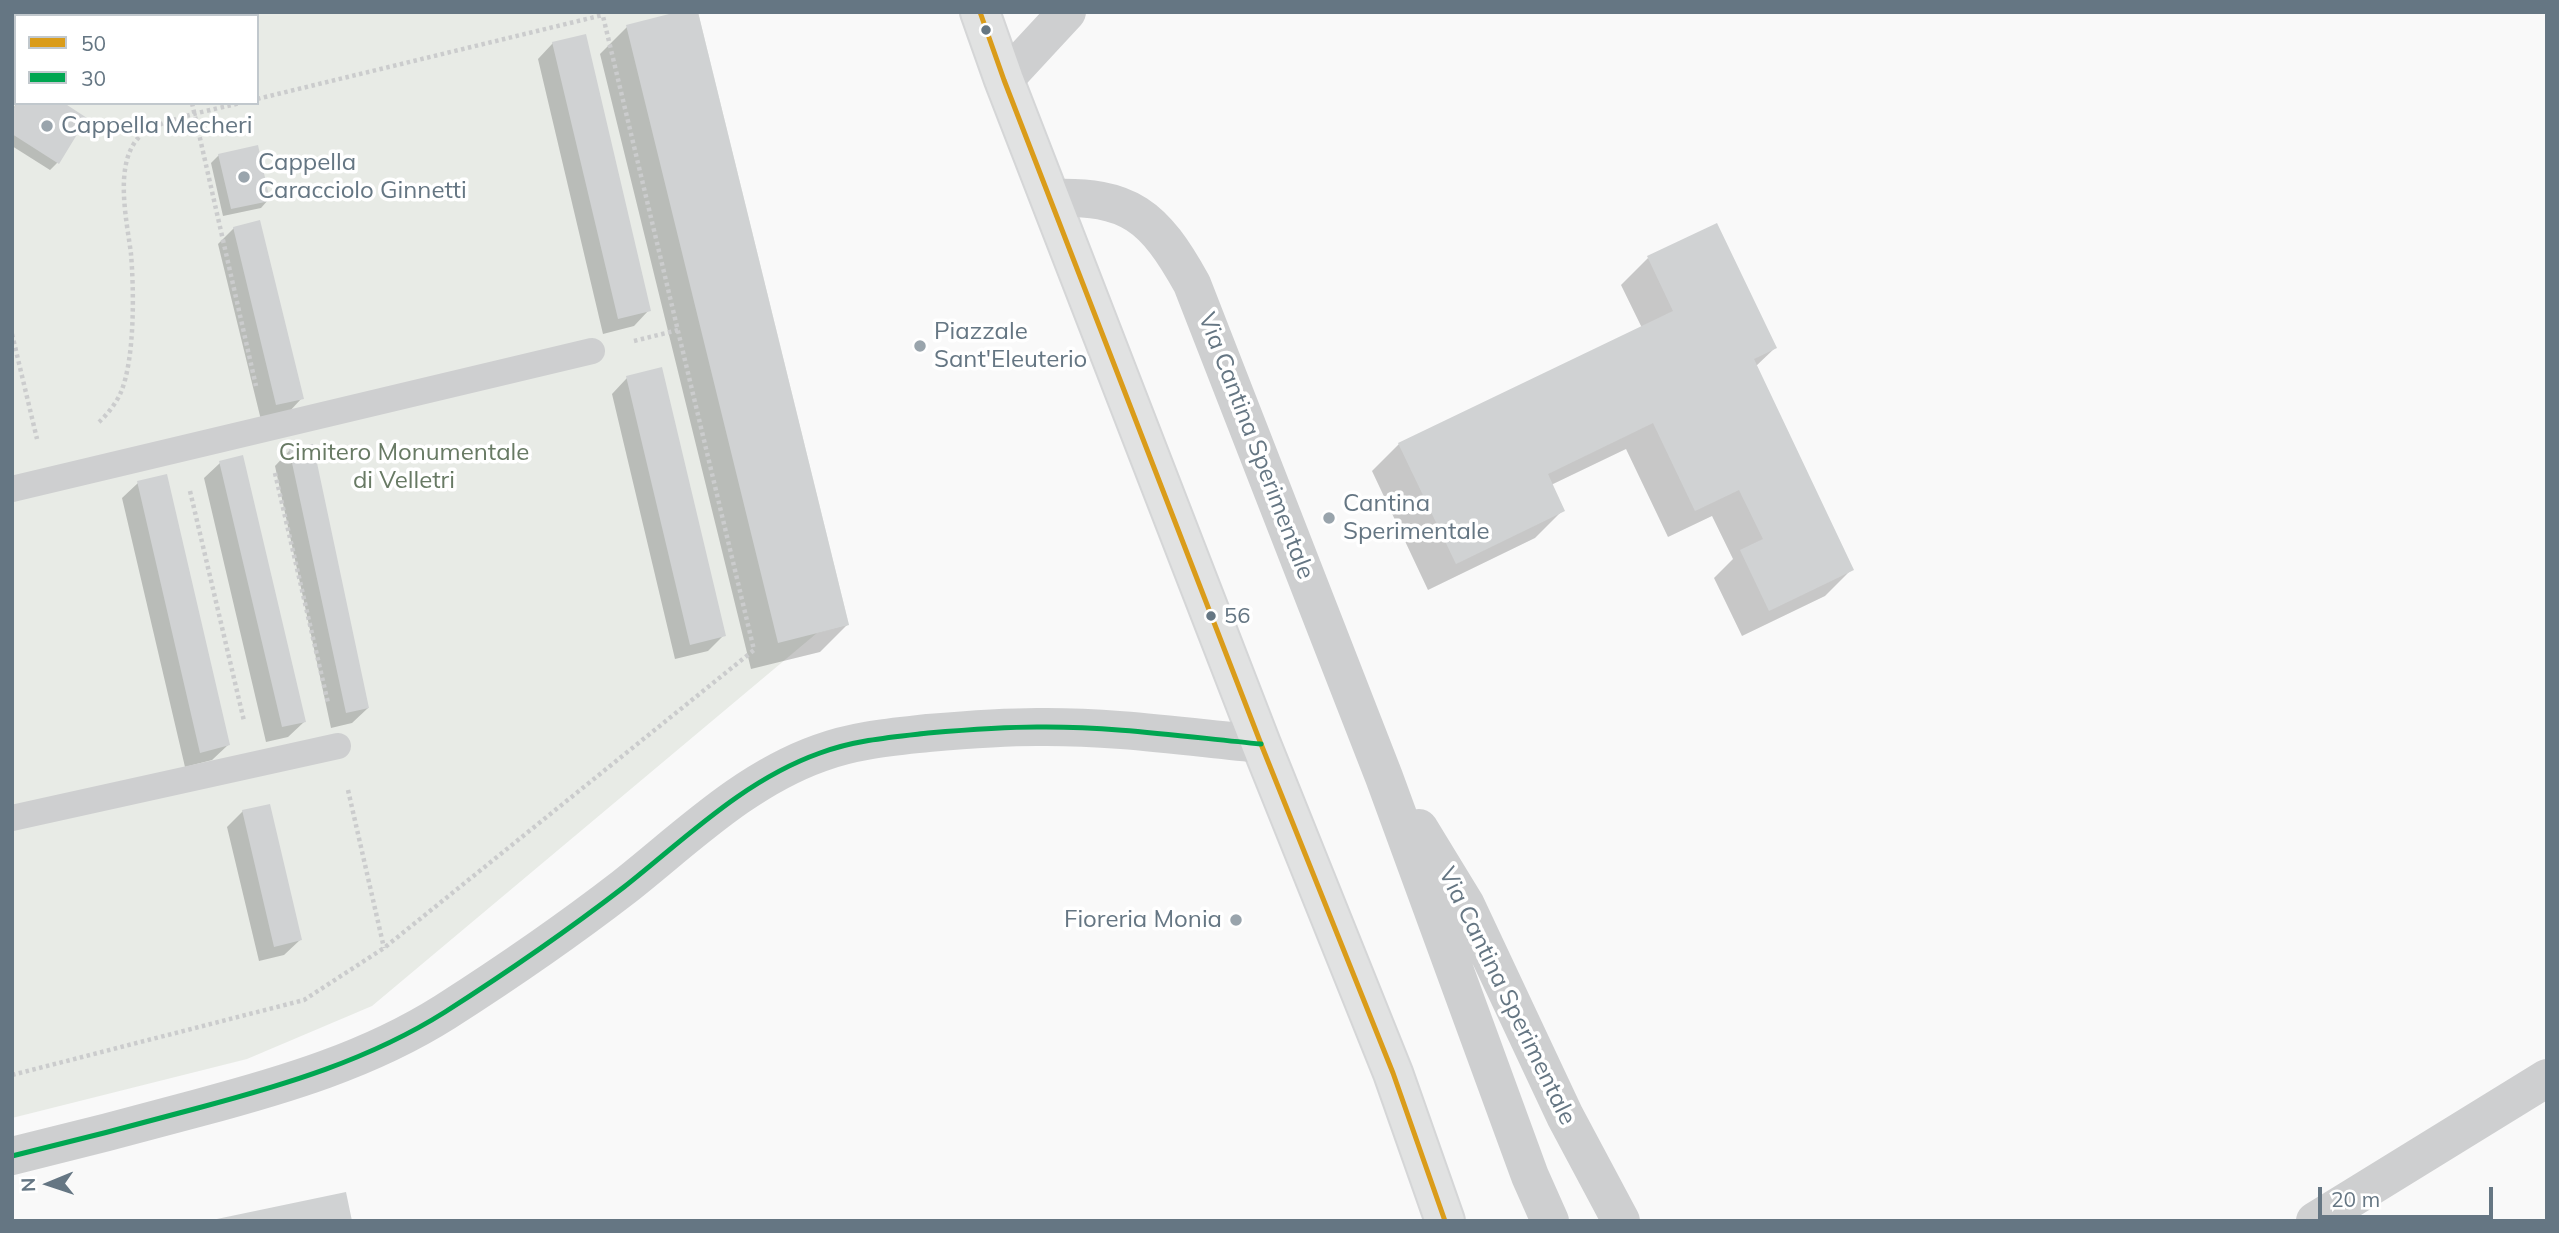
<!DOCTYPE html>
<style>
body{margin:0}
#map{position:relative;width:2559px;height:1233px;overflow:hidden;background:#f9f9f9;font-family:Mulish,sans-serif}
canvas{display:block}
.frame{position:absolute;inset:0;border:14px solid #657683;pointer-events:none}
.legend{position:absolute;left:14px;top:14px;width:245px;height:91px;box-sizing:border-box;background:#fff;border:2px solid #c1c8cd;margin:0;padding:9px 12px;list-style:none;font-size:21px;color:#657683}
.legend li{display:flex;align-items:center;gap:14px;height:35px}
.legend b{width:35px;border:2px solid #c1c8cd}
.north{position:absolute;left:14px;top:1149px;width:70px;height:70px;-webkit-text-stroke:5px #fff;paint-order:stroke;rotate:268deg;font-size:19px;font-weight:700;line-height:28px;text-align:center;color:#657683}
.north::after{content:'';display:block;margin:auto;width:24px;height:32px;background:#657683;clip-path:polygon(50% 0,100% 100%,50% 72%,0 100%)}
.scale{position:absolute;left:2318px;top:1187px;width:175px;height:32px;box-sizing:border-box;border:4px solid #657683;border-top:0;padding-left:9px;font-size:21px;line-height:24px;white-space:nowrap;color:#657683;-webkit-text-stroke:5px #fff;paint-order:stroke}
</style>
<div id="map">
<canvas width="2559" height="1233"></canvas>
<div class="frame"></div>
<ul class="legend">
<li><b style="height:9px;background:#da9c1a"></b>50</li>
<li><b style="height:9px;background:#00a651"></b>30</li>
</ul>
<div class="north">N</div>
<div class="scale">20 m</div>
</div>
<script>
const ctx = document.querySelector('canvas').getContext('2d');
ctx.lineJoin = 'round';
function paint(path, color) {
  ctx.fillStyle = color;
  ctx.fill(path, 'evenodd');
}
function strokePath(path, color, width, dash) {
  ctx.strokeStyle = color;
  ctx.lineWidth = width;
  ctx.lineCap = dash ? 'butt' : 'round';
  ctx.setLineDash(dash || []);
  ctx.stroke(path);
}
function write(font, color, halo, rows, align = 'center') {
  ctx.font = font + ' Mulish,sans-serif';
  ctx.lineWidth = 7;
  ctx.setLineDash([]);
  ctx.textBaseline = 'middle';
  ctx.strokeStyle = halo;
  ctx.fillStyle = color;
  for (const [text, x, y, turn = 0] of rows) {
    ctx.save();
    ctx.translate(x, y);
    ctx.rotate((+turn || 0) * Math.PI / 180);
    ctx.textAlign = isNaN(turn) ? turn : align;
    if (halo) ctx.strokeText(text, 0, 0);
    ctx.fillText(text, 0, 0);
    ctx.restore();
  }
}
const green = new Path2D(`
 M12 12H698L849 625 817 633 372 1006 247 1059 12 1118ZM16 16H257V103H16Z`);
const shadow = new Path2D(`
 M627 27 847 625 820 652 751 669 600 54Z
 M553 43 649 310 634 326 603 334 538 59Z
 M17 103H61L57 163 50 170 12 146V110Z
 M219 155 268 200 261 208 223 216 211 163Z
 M234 228 302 398 287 414 261 420 218 244Z
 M1648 258 1775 348 1755 367 1852 569 1825 596 1742 636 1714 578 1733 559 1712 516 1668 537 1626 449 1551 485 1562 511 1535 538 1428 590 1372 471 1399 444 1642 328 1621 285Z
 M627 378 724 635 708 651 675 659 612 394Z
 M290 450 368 708 352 723 331 728 275 466Z
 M220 463 304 722 288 737 266 742 204 478Z
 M138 483 228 745 212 760 185 767 122 498Z
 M243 811 300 940 284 955 259 961 227 827Z`);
const building = new Path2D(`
 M677 12H698L849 625 778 643 626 25Z
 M586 34 651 311 618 319 552 42Z
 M17 103H64L87 118 59 164 12 134V111Z
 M258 145 270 201 231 209 218 154Z
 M260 220 304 399 276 405 233 227Z
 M1717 223 1777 348 1754 359 1854 570 1769 611 1740 550 1763 539 1739 490 1695 511 1653 423 1548 474 1565 511 1456 564 1398 443 1673 311 1647 256Z
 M662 367 726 636 690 645 626 376Z
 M313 444 369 708 346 713 289 449Z
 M243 455 306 722 282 727 219 461Z
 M167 474 230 745 200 753 137 481Z
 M270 804 302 940 274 947 242 810Z
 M346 1192 352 1221H212V1220Z`);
const path = new Path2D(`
 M171 12V16
 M117 16 119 12
 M257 99 603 15
 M192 103 256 386
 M12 334 37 439
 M634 341 678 330
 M99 422C107 415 117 402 121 392 135 358 134 290 131 254 127 221 113 163 140 136 155 120 217 109 240 103
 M275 473 328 703
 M190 491 244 721
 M348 790 384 948
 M12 1075 304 1000 384 948 754 650 602 12`);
const service = new Path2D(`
 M12 489 592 351
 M12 818 338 746`);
const minor = new Path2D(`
 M1004 80 1067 12
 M1050 198C1130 195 1154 216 1192 284L1384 777 1530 1176 1550 1221
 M1419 828 1466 905 1565 1116 1621 1221
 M12 1156C74 1141 136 1125 198 1108 284 1085 369 1060 445 1012 506 973 567 931 624 887 686 838 744 780 820 753 855 740 892 737 928 733 964 730 1000 727 1037 727 1112 726 1187 737 1261 744
 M2315 1221 2547 1078`);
const secondary = new Path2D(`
 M980 12 1004 80 1261 744 1393 1073 1445 1221`);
const bus1 = new Path2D(`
 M980 12 1004 80 1261 744 1393 1073 1445 1221`);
const bus2 = new Path2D(`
 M12 1156C74 1141 136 1125 198 1108 284 1085 369 1060 445 1012 506 973 567 931 624 887 686 838 744 780 820 753 855 740 892 737 928 733 964 730 1000 727 1037 727 1112 726 1187 737 1261 744`);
const markers = [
 [986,30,6,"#657683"],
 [47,126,7,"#99a4ac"],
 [244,177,7,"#99a4ac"],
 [920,346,7,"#99a4ac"],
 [1329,518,7,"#99a4ac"],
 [1211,616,6,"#657683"],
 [1236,920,7,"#99a4ac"]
];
const busNames = [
 ["56",1224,616]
];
const poiNames = [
 ["Cappella Mecheri",61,126],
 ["Cappella",258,163],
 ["Caracciolo Ginnetti",258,191],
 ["Piazzale",934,332],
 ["Sant'Eleuterio",934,360],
 ["Cantina",1343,504],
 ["Sperimentale",1343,532],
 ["Fioreria Monia",1222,920,"right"]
];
const streetNames = [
 ["Via Cantina Sperimentale",1256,446,69],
 ["Via Cantina Sperimentale",1507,996,64]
];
const parkNames = [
 ["Cimitero Monumentale",404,453],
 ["di Velletri",404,481]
];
paint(green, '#e8ebe6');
paint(shadow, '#0003');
paint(building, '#d0d2d3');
strokePath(secondary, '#d5d6d7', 42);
strokePath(path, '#cbcccd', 4.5, [3.5, 3.5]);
strokePath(service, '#cecfd0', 26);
strokePath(minor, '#cecfd0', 38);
strokePath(secondary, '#e1e2e2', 38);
strokePath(bus1, '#da9c1a', 5);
strokePath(bus2, '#00a651', 5);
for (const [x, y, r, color] of markers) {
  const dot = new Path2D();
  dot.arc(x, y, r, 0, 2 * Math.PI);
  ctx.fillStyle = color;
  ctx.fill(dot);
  strokePath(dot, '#fff', 2.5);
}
write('22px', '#657683', '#fff', busNames, 'left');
write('24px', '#657683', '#fff', poiNames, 'left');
write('24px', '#657683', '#fff', streetNames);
write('24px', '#687a64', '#fff', parkNames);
</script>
